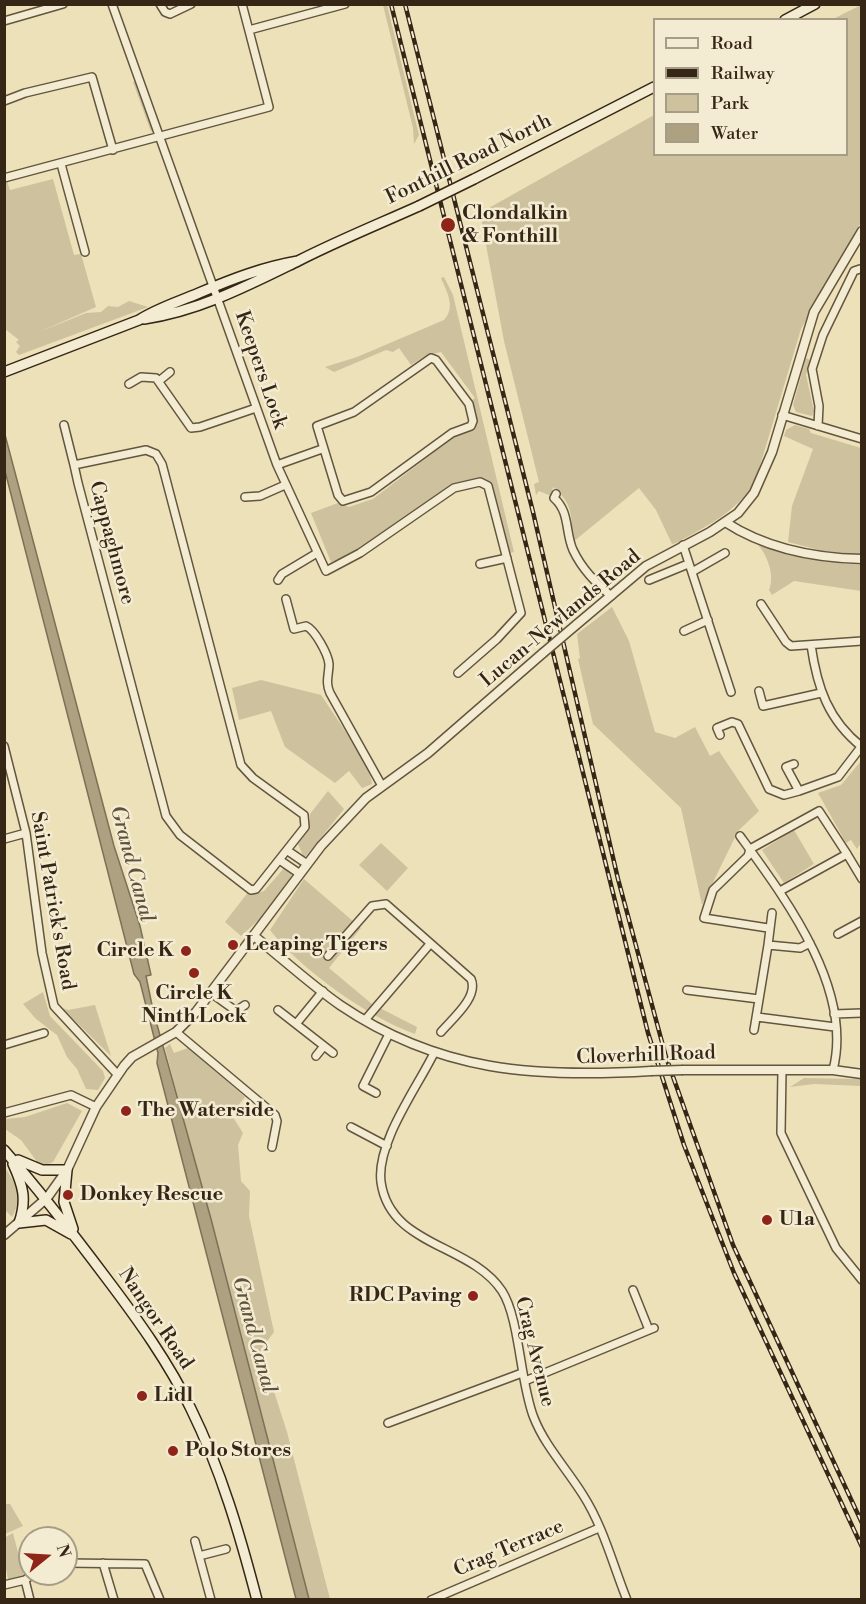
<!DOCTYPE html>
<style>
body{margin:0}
#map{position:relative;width:866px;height:1604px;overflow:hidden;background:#ede1b9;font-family:"Libre Bodoni",serif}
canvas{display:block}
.frame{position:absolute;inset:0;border:6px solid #352615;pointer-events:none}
.legend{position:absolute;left:653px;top:18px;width:195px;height:138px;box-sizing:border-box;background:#f3ecd2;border:2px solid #a79d86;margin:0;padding:8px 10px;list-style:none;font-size:18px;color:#352615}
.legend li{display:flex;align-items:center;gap:12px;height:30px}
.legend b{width:30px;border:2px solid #a79d86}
.north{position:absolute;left:18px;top:1526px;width:60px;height:60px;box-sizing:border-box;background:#f3ecd2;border:2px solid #a79d86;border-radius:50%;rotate:72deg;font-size:16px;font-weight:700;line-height:24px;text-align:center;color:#352615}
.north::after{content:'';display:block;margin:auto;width:21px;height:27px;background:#8f2418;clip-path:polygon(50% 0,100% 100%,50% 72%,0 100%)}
</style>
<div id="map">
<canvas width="866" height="1604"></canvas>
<div class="frame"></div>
<ul class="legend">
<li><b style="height:8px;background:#f3ecd2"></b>Road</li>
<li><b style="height:8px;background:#352615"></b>Railway</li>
<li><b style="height:16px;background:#cec19d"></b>Park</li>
<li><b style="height:16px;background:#aea181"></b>Water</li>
</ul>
<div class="north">N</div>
</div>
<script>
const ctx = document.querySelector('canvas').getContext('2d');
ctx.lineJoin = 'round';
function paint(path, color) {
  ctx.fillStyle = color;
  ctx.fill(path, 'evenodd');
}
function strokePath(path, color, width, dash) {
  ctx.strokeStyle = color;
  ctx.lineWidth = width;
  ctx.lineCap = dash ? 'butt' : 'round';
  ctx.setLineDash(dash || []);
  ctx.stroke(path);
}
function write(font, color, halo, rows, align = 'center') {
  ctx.font = font + ' "Libre Bodoni",serif';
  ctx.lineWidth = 5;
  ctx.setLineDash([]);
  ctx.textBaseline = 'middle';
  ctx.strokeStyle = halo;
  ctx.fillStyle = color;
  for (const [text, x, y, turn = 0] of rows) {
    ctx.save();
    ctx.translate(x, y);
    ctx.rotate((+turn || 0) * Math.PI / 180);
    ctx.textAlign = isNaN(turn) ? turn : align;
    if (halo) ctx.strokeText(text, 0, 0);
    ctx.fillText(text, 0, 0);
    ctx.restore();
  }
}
const green = new Path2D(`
 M383 5H387L419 135 414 144 413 128Z
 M861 5V222L801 329 756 479C739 511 707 526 676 543L672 544 656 510 639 488 573 542C571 517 574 504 553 487L551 496 539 491 536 495 534 484 539 482 504 341 480 213 654 115V154H846V20L833 19Z
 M136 81 153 128 151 132 133 82Z
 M53 179 74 255 81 254 96 307 39 332 86 313 101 312 108 306 118 307 129 301 148 307 19 355 16 352 20 346 16 342 19 340 5 329V182L7 181 10 190Z
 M444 277 453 295 514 552 509 553 491 485 485 479 451 485 355 553 331 562 311 513 338 503 349 507 373 499 455 436 470 431 475 426 471 401 475 398 441 352 425 356 411 365 399 348 393 352 386 350 334 372 325 367 357 357 444 320C456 307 447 292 441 278Z
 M806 358 810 360 806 375 814 411 812 416 796 412 793 405Z
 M795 425 809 429 811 433 861 448V554L823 551 788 542 792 506 813 449 784 436 786 430Z
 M758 545 816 560 861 565V591L794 581 772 595 769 590C775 577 768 556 758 545Z
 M612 607 629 641 655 732 675 738 695 727 710 756 719 751 759 811 738 831 702 905 681 808 593 724 578 659 580 658 577 634Z
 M261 680 321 695C331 710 374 771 372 784L362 788 349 771 335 783 285 747 271 711 239 720 232 688Z
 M861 761V843L857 849 851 840 846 843 818 793 841 785Z
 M328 791 344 809 306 856H303L298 844 309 829 310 814Z
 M794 830 814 864 784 883 762 850Z
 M381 843 408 868 387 891 359 865Z
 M285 867 292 873 291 878 263 916 241 936 225 922 249 891 256 894 264 891Z
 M304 879 361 928 329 968 372 1004 417 1027 415 1034C369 1018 300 969 270 930Z
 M43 992 50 1016 103 1071 105 1078 98 1090 86 1089 77 1069 67 1057 57 1035 36 1019 23 1004Z
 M95 1005 111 1056 62 1008 68 1010Z
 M170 1044 174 1053 188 1048 245 1097 231 1114 243 1133 238 1145 241 1181 250 1191 249 1216 274 1332 262 1348V1354L287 1432 330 1599H309L165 1048Z
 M804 1078 861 1079V1086L814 1084 790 1087Z
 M67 1103 82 1111 53 1162 44 1166 38 1163 21 1140 5 1129V1119L25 1117Z
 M4 1167C16 1182 23 1200 12 1217L5 1210Z
 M5 1504H10L23 1526 5 1534Z
 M13 1533 24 1576 8 1580 5 1562 4 1538Z`);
const water = new Path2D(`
 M4 431 114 846 140 926 151 975 146 976 153 1010 211 1219 309 1599H296L157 1063 158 1053 140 982 134 974 5 471Z`);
const minor = new Path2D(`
 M112 4 277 465 326 571 360 553 454 488 480 482 488 486 521 613 497 639 458 673
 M160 4 165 12 170 14 191 4
 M4 21 63 4
 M249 30 345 4
 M4 101 25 93 92 77 113 150
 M61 164 85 252
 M4 178 269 107 242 4
 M431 358 436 360 469 404 473 421 471 426 452 433 371 492 343 501 338 495 317 426 354 412Z
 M159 381 170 372
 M129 384 141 377 156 378 191 428 200 427 256 408
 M782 415 862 439
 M64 425 74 465
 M818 426 819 406 812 369 823 335 854 271 860 269
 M146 450 156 454 162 464 241 765 253 778 304 815 305 827 256 889 251 890 180 835 166 816 78 483 74 465Z
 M277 465 322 449
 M556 494 554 498C570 512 565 532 573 550 582 569 595 582 611 596
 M245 497 260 496 285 485
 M683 545 731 692
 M480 564 507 558
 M692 572 725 553
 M278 580 282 574 317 553
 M649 580 688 564
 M286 599 294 629 306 626C315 630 328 654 329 664 329 675 325 682 330 693L382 786
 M761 604 786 642 791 646 862 641
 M684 631 708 620
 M811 645C817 687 828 720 862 747
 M759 691 763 706 821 693
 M720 735 717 728 732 722 738 724 769 789 784 795 799 791
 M4 746 26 833 42 953 54 1006 117 1074
 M794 764 786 767 799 791 838 777 861 747
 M740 836C785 898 854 989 833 1070
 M4 839 26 833
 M288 851 307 864
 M847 854 862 879
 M281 861 300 874
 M768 928 704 918 713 890 748 856 750 849 819 811 847 854 780 891
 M838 934 862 921
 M768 945 772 913
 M328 956 372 906 386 904 471 979C479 997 452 1019 441 1032
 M687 990 759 999
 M211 993 236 1011 245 1005
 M278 1010 333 1053
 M834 1014 862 1013
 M757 1017 835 1027
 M365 1020 430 944
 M296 1024 323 991
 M754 1030 768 945 800 948 810 943
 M176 1032 275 1115 277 1121 272 1147
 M4 1045 44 1033
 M434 1053C417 1088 376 1143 381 1182 390 1247 470 1243 502 1291 520 1319 520 1384 534 1418 545 1446 567 1469 583 1495 603 1526 613 1565 627 1600
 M316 1056 324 1046
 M782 1070 781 1133 836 1248 862 1280
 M376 1093 363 1086 389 1034
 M4 1113 71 1095 96 1107
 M351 1127 387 1146
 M633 1290 649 1330
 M525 1381 654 1328
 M388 1423 522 1373
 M195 1541 211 1600
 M199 1556 226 1549
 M66 1563 145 1564 160 1600
 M103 1563 114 1600
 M25 1580 30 1600
 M4 1585 25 1580 33 1574
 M431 1600 599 1528`);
const tertiary = new Path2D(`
 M725 522C765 548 815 558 862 559
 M576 625 646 566 710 532 738 513 754 493 772 452 814 312 862 231
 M254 936C283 959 310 984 340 1005 439 1072 535 1078 651 1071
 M683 1070H833L862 1074
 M4 1235 47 1198 67 1170 96 1107 124 1066 132 1057 176 1032 196 1012 321 846 366 798 428 753 543 653`);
const secondary = new Path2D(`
 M785 20 815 4
 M474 179 654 87
 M144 319C199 311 249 285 298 261 337 241 379 224 419 206
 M4 372 139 320C158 308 178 302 199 293 232 279 263 267 298 261
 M4 1150C41 1192 74 1235 107 1279 138 1320 169 1363 191 1409 221 1470 240 1535 257 1600
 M18 1160 42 1170H67L64 1202 73 1229
 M13 1164C23 1186 27 1199 19 1223L46 1220 71 1234`);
const rail = new Path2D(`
 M391 4 648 1033 684 1145 734 1273 862 1547
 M405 4 533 512 618 879 666 1057 733 1245 862 1523`);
const tertiaryBridge = new Path2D(`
 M543 653 576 625
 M651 1071 683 1070`);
const secondaryBridge = new Path2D(`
 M419 206 474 179`);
const markers = [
 [448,225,8,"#8f2418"],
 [233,945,6,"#8f2418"],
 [186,951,6,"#8f2418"],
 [194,973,6,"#8f2418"],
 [126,1111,6,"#8f2418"],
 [68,1195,6,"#8f2418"],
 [767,1220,6,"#8f2418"],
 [473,1296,6,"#8f2418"],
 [142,1396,6,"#8f2418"],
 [173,1451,6,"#8f2418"]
];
const streetNames = [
 ["Fonthill Road North",469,160,-26],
 ["Keepers Lock",260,370,71],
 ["Cappaghmore",111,543,75],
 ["Lucan-Newlands Road",561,619,-40],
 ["Saint Patrick's Road",52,901,80],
 ["Cloverhill Road",646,1056,-2],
 ["Nangor Road",155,1319,56],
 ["Crag Avenue",534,1352,76],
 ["Crag Terrace",509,1549,-23]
];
const poiNames = [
 ["Clondalkin",462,214],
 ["& Fonthill",462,237],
 ["Leaping Tigers",245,945],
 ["Circle K",174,951,"right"],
 ["Circle K",194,994,"center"],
 ["Ninth Lock",194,1017,"center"],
 ["The Waterside",138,1111],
 ["Donkey Rescue",80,1195],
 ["U1a",779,1220],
 ["RDC Paving",461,1296,"right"],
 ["Lidl",154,1396],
 ["Polo Stores",185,1451]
];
const waterNames = [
 ["Grand Canal",131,864,75],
 ["Grand Canal",253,1335,75]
];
paint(green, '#cec19d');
paint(water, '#aea181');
strokePath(water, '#7e7056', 1.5);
strokePath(minor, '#63553e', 10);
strokePath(tertiary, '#63553e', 11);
strokePath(secondary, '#352615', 12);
strokePath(minor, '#f3ecd2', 7);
strokePath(tertiary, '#f3ecd2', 8);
strokePath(secondary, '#f3ecd2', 9);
strokePath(rail, '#352615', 4.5);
strokePath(rail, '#f3ecd2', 2, [7]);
strokePath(tertiaryBridge, '#63553e', 11, []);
strokePath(secondaryBridge, '#352615', 12, []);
strokePath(tertiaryBridge, '#f3ecd2', 8);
strokePath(secondaryBridge, '#f3ecd2', 9);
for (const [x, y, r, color] of markers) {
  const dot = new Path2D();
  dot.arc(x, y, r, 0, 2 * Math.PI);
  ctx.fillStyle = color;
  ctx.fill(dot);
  strokePath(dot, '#f3ecd2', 2);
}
write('20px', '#352615', '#f3ecd2', streetNames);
write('bold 20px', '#352615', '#f3ecd2', poiNames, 'left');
write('italic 21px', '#5f513b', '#f3ecd2', waterNames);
</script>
